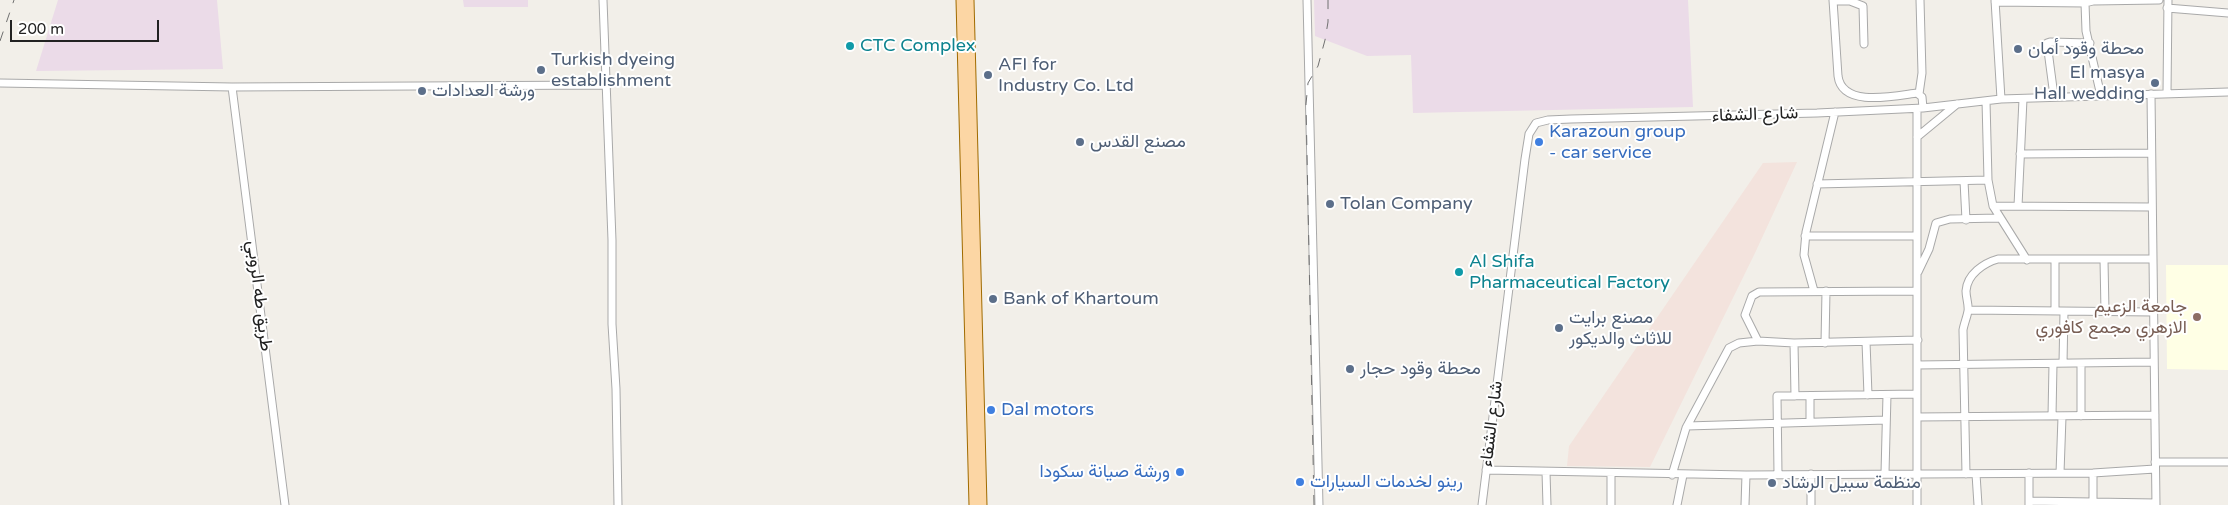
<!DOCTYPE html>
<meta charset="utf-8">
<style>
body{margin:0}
#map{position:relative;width:2228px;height:505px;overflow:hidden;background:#f2efe9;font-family:"Varela Round",sans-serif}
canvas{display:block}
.scale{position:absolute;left:10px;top:20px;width:149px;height:22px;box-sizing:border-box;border:2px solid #222;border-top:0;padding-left:6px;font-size:15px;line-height:18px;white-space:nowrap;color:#222;-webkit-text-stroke:4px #fff;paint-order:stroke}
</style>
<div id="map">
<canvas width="2228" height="505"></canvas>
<div class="scale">200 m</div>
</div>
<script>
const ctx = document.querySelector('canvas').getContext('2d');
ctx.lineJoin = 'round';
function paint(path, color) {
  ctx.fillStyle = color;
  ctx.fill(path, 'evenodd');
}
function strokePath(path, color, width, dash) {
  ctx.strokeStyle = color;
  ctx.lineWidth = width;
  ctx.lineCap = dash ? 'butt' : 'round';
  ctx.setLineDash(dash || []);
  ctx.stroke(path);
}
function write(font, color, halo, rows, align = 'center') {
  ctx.font = font + ' "Varela Round",Vazirmatn,sans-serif';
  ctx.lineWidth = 4;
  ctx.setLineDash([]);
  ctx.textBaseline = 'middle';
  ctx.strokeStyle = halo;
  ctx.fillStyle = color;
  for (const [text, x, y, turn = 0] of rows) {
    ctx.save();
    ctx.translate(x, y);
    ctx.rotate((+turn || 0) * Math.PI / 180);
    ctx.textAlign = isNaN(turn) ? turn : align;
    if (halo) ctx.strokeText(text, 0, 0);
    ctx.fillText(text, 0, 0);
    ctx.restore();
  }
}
const industrial = new Path2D(`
 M58 0H217L223 69 36 71Z
 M463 0H528V7H464Z
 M1314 0H1688L1693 107 1413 113 1411 55 1367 56 1315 36Z`);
const education = new Path2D(`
 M2166 265H2228V370L2167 369Z`);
const military = new Path2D(`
 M1797 162 1755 253 1650 467 1567 466 1569 446 1763 163Z`);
const minor = new Path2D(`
 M603 0 612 240V324L616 389 618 505
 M1307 0 1319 505
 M1833 0 1838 76C1842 108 1894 96 1917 93L1922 97 1923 108
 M1995 0 2001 99
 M1833 1H1850L1863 6 1864 44
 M1995 2 2085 3 2093 1 2159 0
 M2085 3 2086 31 2101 96
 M2167 8 2228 13
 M0 83 232 87 604 85
 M232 87 285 505
 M2167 93 2168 0
 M1919 94 1922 73 1920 0
 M2151 94 2156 505
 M2054 96 2047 43 2050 42 2090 43
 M1986 101 1988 180 1993 206 2027 260
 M1917 109V505
 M1917 137 1957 104
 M2020 154 2151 153
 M1964 181 1966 220
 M1817 184 1988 180
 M1993 206 2152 207
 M2018 206 2023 99
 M1805 236H1917
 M2055 260V311
 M2104 260 2105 312
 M1918 272 1929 249 1936 223 1950 219 1999 218
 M1814 291 1804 255 1806 232 1835 112
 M1969 310 2153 312
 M1758 341 1745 315 1752 296 1759 292 1917 291
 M1866 342 1868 395
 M1794 343 1795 396
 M1825 343 1826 291
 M2063 363 2064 312
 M1917 365 2154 362
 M2052 416 2053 364
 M2081 416V363
 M1917 417 2155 415
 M1810 422V396
 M1687 426 1886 420
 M2155 462H2228
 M1486 470 1746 475 2093 473 2155 469
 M1546 472 1547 505
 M1885 473 1887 395
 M2029 473V505
 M2060 473 2062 417
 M1611 474V505
 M1778 474 1777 396 1917 394
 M1966 474 1963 330C1964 324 1967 317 1968 311 1969 305 1966 298 1966 291 1967 274 1984 263 1998 259H2153
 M1976 474 1978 505
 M1672 475 1686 428 1729 348 1739 343 1758 341 1794 343 1918 340
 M2029 501 2156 503
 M1482 505 1525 159 1529 134 1536 123 1548 120 1571 119 1817 113 1923 108 2001 99 2228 92
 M1677 505 1683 475
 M1745 505 1746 475
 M1811 505V474
 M2093 505V473`);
const major = new Path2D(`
 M961 0 974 505
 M969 0 982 505`);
const rail = new Path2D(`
 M0 41 14 0
 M1314 505 1306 104 1308 83 1318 66 1325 40 1328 22V0`);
const markers = [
 [850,46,5,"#0f9aa8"],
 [2018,49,5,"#5c6f8a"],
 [541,70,5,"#5c6f8a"],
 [988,75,5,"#5c6f8a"],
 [2155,83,5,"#5c6f8a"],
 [422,91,5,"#5c6f8a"],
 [1080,142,5,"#5c6f8a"],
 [1539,142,5,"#3f7fe0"],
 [1330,204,5,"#5c6f8a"],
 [1459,272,5,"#0f9aa8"],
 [993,299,5,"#5c6f8a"],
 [2197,317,5,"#8d6e63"],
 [1559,328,5,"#5c6f8a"],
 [1350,369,5,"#5c6f8a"],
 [991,410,5,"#3f7fe0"],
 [1180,472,5,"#3f7fe0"],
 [1300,482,5,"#3f7fe0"],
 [1772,483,5,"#5c6f8a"]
];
const cultureNames = [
 ["CTC Complex",860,46],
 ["Al Shifa",1469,262],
 ["Pharmaceutical Factory",1469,283]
];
const serviceNames = [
 ["محطة وقود أمان",2028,49],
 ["Turkish dyeing",551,60],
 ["establishment",551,81],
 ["AFI for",998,65],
 ["Industry Co. Ltd",998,86],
 ["El masya",2145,73,"right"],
 ["Hall wedding",2145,94,"right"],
 ["ورشة العدادات",432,91],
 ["مصنع القدس",1090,142],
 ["Tolan Company",1340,204],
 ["Bank of Khartoum",1003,299],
 ["مصنع برايت",1569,318],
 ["للاثاث والديكور",1569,339],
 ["محطة وقود حجار",1360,369],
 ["منظمة سبيل الرشاد",1782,483]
];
const streetNames = [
 ["شارع الشفاء",1755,115,-2],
 ["طريق طه الروبي",259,296,83],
 ["شارع الشفاء",1492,424,-83]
];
const shopNames = [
 ["Karazoun group",1549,132],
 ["- car service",1549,153],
 ["Dal motors",1001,410],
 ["ورشة صيانة سكودا",1170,472,"right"],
 ["رينو لخدمات السيارات",1310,482]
];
const educationNames = [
 ["جامعة الزعيم",2187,307],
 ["الازهري مجمع كافوري",2187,328]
];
paint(industrial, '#ebdbe8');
paint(education, '#ffffe5');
paint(military, '#f3e3dd');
strokePath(minor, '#a9a9a9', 9);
strokePath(major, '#a06b00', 11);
strokePath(minor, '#fff', 7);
strokePath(major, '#fcd6a4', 9);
strokePath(rail, '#707070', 1, [10, 10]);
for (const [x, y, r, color] of markers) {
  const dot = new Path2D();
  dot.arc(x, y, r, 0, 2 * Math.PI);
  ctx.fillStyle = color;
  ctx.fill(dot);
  strokePath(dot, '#fff', 2);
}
write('18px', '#0d838f', '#fff', cultureNames, 'left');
write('18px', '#4e5e75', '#fff', serviceNames, 'left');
write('18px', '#222', '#fff', streetNames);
write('18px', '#366cbe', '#fff', shopNames, 'left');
write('18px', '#785e54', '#fff', educationNames, 'right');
</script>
